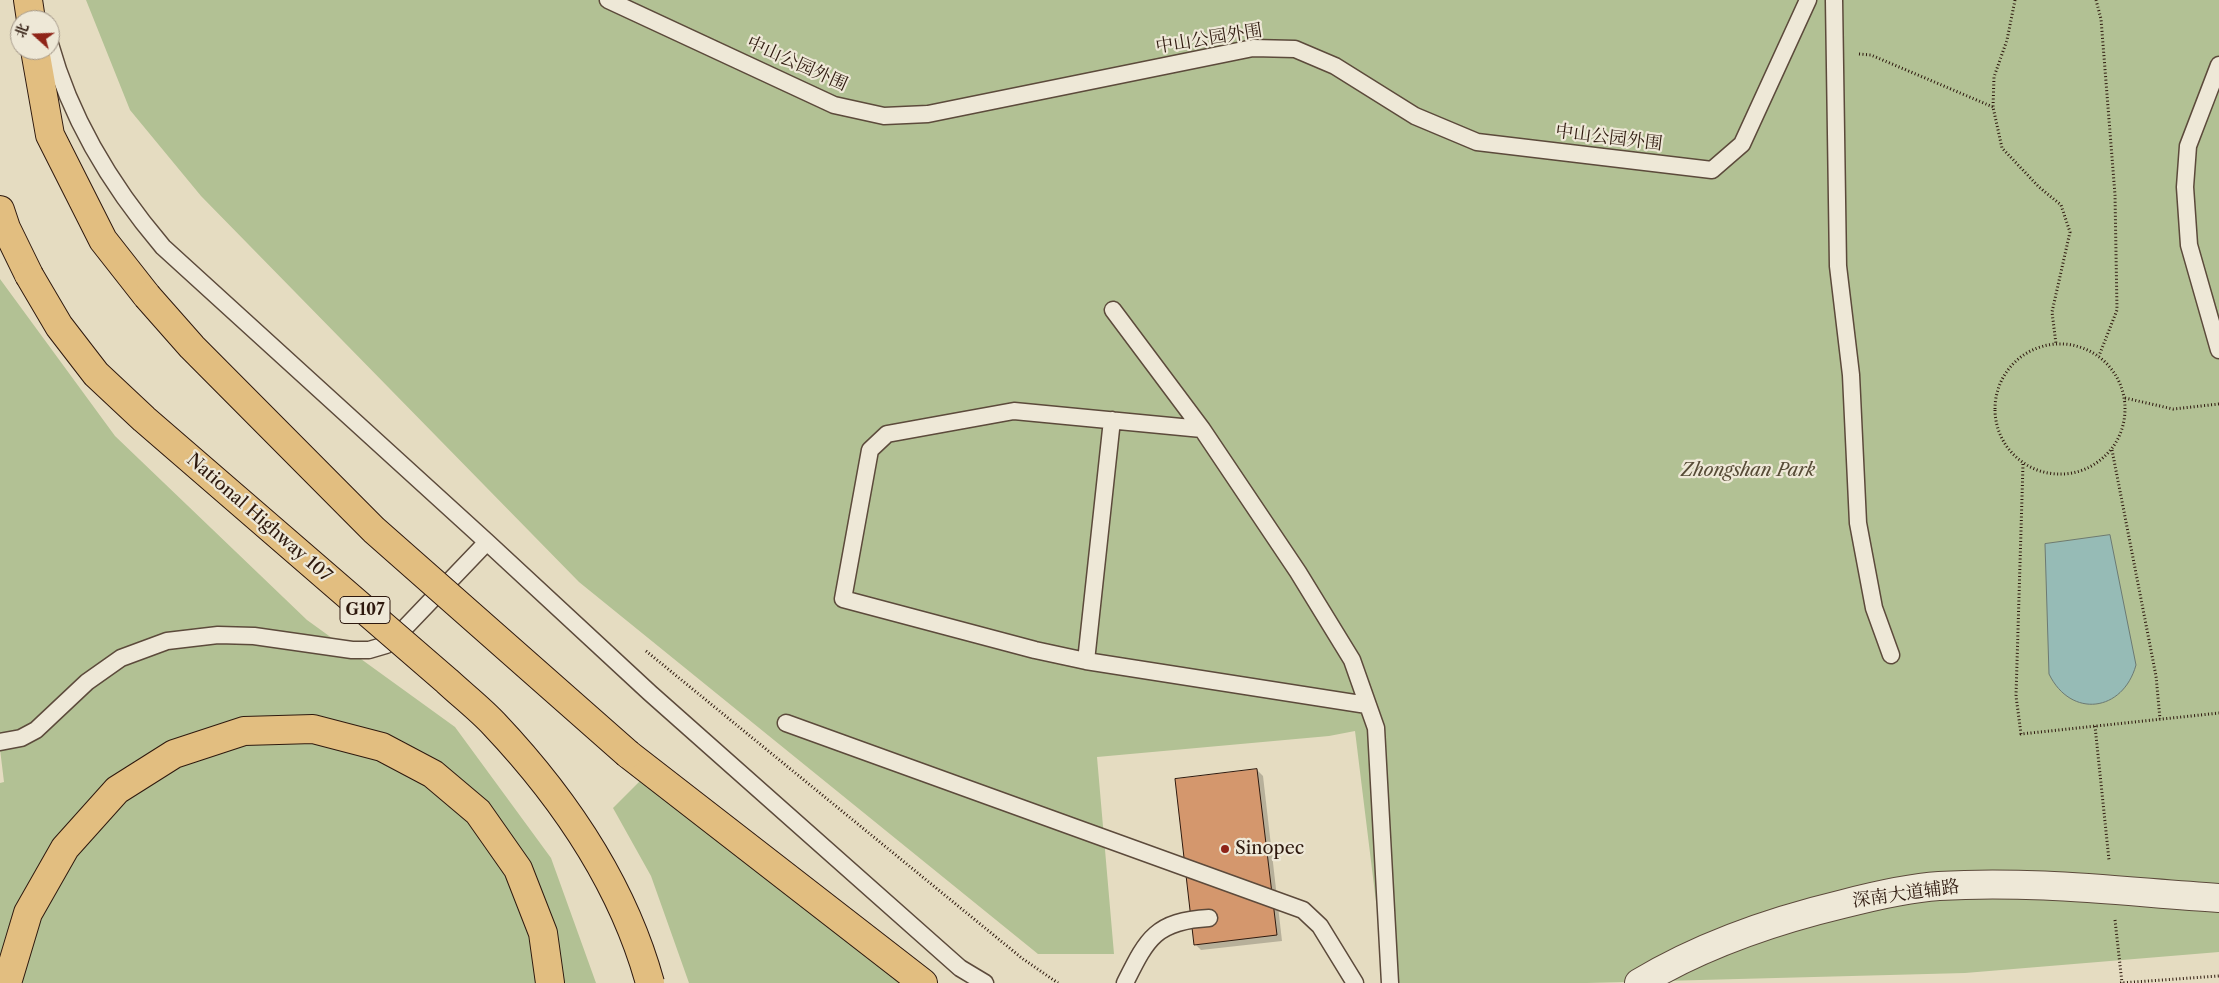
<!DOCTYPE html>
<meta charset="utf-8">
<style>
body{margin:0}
#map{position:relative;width:2219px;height:983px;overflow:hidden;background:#e5dcc1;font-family:"Libre Caslon Text","Noto Serif SC",serif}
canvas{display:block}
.north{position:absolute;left:10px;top:10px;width:50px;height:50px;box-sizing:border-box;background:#eee8d7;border:1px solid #a19587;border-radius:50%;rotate:290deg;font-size:14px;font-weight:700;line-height:20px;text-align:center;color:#2e190e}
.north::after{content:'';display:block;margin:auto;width:18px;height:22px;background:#8f2418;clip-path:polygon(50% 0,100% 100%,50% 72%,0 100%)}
</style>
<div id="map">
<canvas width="2219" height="983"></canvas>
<div class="north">北</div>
</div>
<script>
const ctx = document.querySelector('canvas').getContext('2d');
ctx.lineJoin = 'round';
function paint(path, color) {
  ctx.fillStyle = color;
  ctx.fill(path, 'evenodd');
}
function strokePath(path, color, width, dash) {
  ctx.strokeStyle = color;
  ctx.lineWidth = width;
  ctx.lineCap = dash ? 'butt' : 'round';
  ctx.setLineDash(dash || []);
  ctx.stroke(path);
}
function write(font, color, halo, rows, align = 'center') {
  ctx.font = font + ' "Libre Caslon Text","Noto Serif SC",serif';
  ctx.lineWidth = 4.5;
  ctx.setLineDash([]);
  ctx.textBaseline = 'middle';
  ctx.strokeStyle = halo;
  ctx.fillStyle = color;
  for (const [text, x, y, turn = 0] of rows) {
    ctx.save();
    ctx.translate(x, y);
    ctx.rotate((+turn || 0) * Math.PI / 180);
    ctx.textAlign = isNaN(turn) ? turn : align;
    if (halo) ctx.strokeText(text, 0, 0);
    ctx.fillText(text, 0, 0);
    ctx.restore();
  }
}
const green = new Path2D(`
 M86 0H2219V952L1965 973 1587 983H1386L1355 731 1329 736 1097 757 1114 954H1038L579 582 201 196 130 110Z
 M0 279 115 436 307 620 455 727 551 858 596 983H0V783L4 782 0 749Z
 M640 781 900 983H689L651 876 613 808Z`);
const water = new Path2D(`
 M2110 535 2136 665C2123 712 2071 719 2049 674L2045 544Z`);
const shadow = new Path2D(`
 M1257 770 1263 776 1282 941 1201 950 1195 944Z`);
const building = new Path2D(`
 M1257 769 1277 935 1194 945 1175 779Z`);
const path = new Path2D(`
 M2015 0 2007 40 1994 77 1993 107 2002 148 2039 187 2061 205 2070 232 2052 312 2056 344
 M2096 0 2101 19 2115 195 2117 310 2099 356
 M1859 54 1871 55 1993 107
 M1995 409a65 65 0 1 1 130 0a65 65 0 1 1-130 0Z
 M2125 398 2173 409 2219 404
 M2112 450 2156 676 2160 719
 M2023 464 2016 696 2021 734 2219 713
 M646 651 1023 959 1058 983
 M2095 726 2109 860
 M2115 920 2122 983
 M2120 983 2219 976`);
const service = new Path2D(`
 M608 0 834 105 884 116 928 114 1253 48 1295 49 1335 66 1415 116 1477 142 1712 170 1742 144 1808 0
 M1834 0 1838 266 1851 375 1858 523 1874 608 1891 655
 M50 44C71 120 112 187 163 247L487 542 650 693 960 968 985 983
 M2219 65 2188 146 2185 187 2189 245 2219 350
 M1113 310 1202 429 1298 572 1352 660 1376 728 1390 983
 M1202 429 1014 411 887 434 870 450 843 599 1035 650 1086 661 1367 705
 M1086 661 1112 420
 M786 723 1303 910 1320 926 1355 983
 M0 742 21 738 36 730 87 682 121 658 167 641 218 635 254 636 352 650H369L386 645 398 635 487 542
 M1125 983C1147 939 1155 921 1209 918`);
const tertiary = new Path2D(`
 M1639 983C1702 945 1772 921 1843 904 1874 896 1907 888 1939 886 2032 880 2126 892 2219 898`);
const primary = new Path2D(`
 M7 983 28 913 65 848 117 790 174 754 244 731 313 729 382 747 433 774 478 812 518 869 543 933 550 983`);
const trunk = new Path2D(`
 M28 0 31 20
 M35 50 50 135 103 240 147 296
 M0 210 6 228 29 275
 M628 754 923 983`);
const trunkBridge = new Path2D(`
 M29 275 59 326 96 374 144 419 447 681C462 695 480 709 494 724 564 798 623 885 650 983
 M147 296 192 347 374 530 628 754`);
const markers = [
 [1225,849,5,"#8f2418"]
];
const shields = [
 [365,610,50]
];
const shieldNames = [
 ["G107",365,610]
];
const streetNames = [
 ["中山公园外围",1209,39,-9],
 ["中山公园外围",797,64,24],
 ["中山公园外围",1609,138,7],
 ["National Highway 107",259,518,41],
 ["深南大道辅路",1906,894,-8]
];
const parkNames = [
 ["Zhongshan Park",1748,471]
];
const poiNames = [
 ["Sinopec",1235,849]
];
paint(green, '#b2c194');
paint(water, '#96bbb6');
strokePath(water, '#6c7a73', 1);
paint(shadow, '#0003');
paint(building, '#d4976d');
strokePath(building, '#2e190e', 1);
strokePath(service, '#5c4a3b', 19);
strokePath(tertiary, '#5c4a3b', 30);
strokePath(primary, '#2e190e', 30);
strokePath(trunk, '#2e190e', 30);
strokePath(path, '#2e190e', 3, [1, 2.5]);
strokePath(service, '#eee8d7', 16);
strokePath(tertiary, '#eee8d7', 28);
strokePath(primary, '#e2be80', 28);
strokePath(trunk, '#e2be80', 28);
strokePath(trunkBridge, '#2e190e', 30, []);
strokePath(trunkBridge, '#e2be80', 28);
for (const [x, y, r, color] of markers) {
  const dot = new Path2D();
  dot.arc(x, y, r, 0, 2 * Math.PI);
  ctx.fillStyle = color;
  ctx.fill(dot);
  strokePath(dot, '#eee8d7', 2);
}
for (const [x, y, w] of shields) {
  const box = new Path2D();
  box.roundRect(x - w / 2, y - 13.5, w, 27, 4);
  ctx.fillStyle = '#eee8d7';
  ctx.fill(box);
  strokePath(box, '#2e190e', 1);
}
write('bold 16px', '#2e190e', null, shieldNames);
write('18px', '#2e190e', '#eee8d7', streetNames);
write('italic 18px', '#564b36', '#eee8d7', parkNames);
write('18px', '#2e190e', '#eee8d7', poiNames, 'left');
</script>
